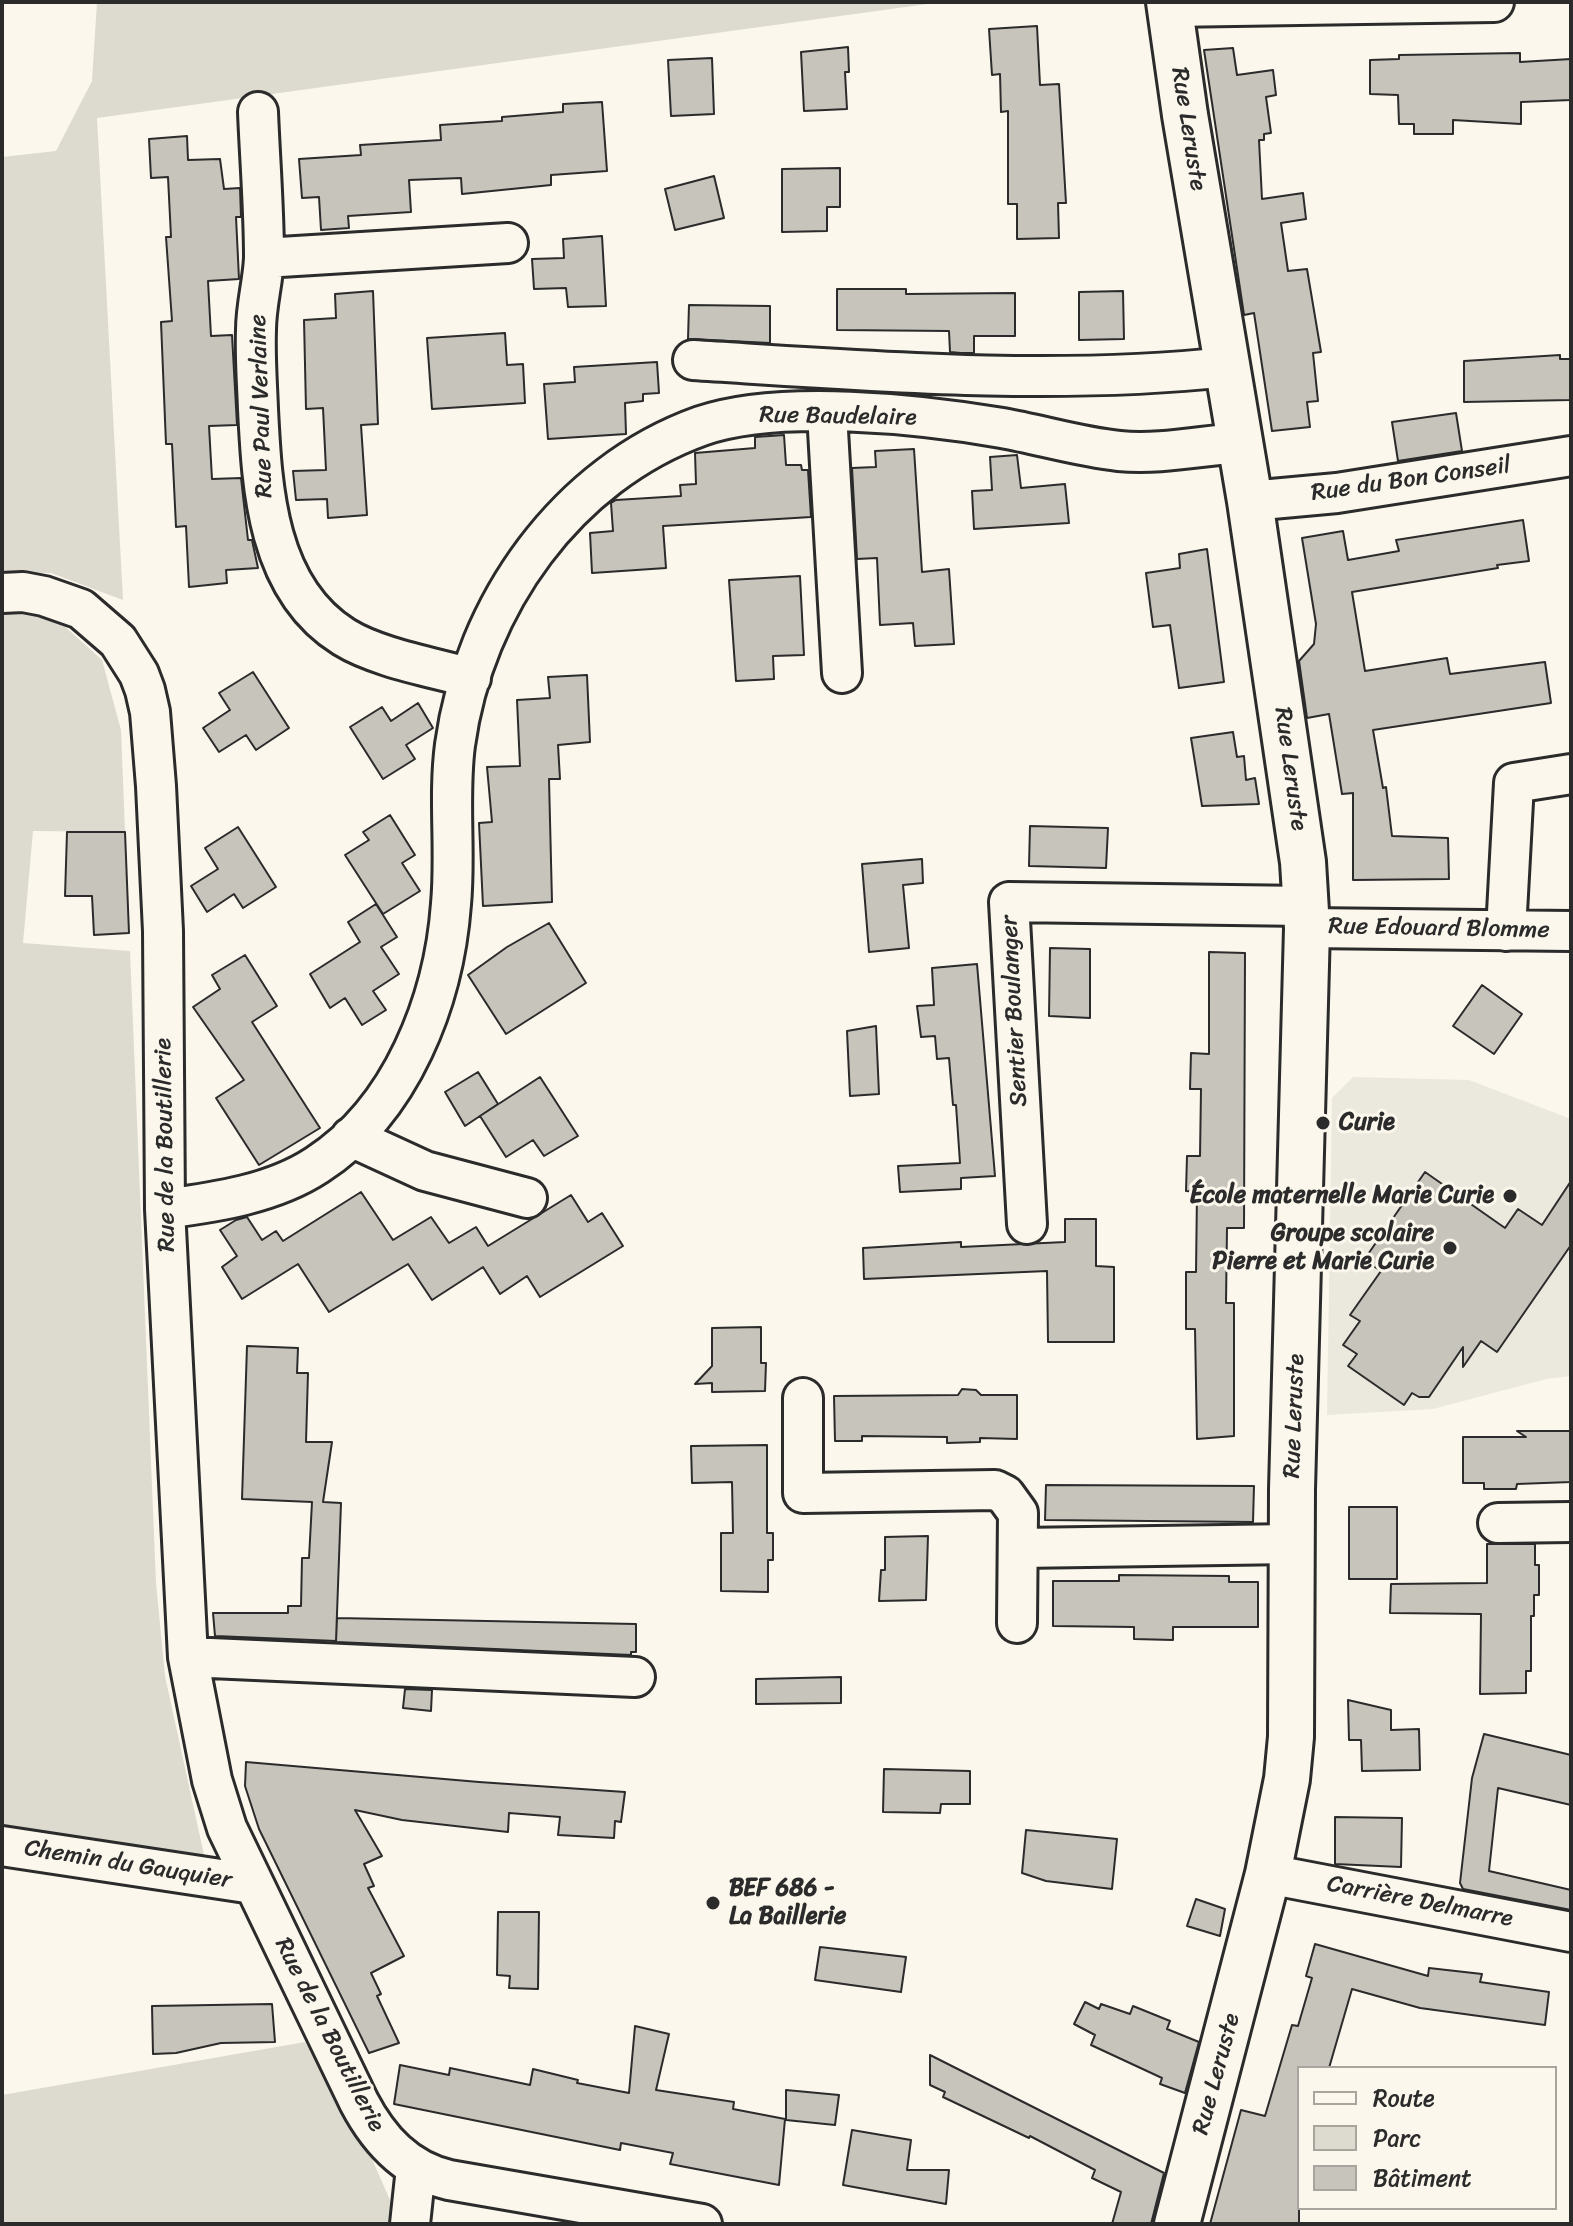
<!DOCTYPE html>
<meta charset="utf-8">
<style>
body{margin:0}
#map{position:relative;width:1573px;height:2226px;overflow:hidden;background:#fbf7ec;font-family:Sriracha,sans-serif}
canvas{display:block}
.frame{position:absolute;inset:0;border:4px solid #2b2b2b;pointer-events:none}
.legend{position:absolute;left:1297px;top:2066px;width:260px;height:144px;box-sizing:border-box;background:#fbf7ec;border:2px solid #a8a59f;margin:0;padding:10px 14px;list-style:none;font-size:24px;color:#2b2b2b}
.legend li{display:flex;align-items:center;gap:16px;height:40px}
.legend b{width:40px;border:2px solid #a8a59f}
</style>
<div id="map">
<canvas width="1573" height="2226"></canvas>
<div class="frame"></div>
<ul class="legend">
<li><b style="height:10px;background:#fbf7ec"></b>Route</li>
<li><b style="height:22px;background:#dddad0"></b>Parc</li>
<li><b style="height:22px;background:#c7c4bc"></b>Bâtiment</li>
</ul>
</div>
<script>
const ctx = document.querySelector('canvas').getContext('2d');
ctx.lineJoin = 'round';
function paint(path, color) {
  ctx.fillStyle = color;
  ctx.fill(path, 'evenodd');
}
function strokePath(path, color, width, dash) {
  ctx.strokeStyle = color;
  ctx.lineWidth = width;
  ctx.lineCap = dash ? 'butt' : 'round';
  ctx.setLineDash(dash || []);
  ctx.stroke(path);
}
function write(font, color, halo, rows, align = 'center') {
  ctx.font = font + ' Sriracha,sans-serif';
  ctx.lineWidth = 6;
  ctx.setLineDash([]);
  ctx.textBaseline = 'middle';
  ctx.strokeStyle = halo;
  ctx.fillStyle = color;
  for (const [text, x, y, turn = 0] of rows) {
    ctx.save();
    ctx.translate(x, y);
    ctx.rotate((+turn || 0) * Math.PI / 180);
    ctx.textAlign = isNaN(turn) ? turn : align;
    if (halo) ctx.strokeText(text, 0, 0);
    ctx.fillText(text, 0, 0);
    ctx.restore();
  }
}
const built = new Path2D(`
 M1353 1077 1469 1080 1571 1119V1376L1546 1379 1433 1409 1327 1415 1332 1098Z`);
const green = new Path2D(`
 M97 2H942L97 118 123 600 51 573 2 572V157L56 151 92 81Z
 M2 608 61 623 102 660 121 730 125 832 33 831 23 943 130 951 156 1583 165 1676 204 1855 173 1870 2 1831Z
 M305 2042 372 2159 393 2207 392 2224H2V2095Z`);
const building = new Path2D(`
 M1037 26 1040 85 1059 84 1066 203H1058L1059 238 1017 239V204H1008V111L1001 112 1000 74 992 75 989 29Z
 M848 47 849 72H845L847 109 804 111 801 52Z
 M1233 48 1237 75 1273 70 1276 95 1266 97 1271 133 1264 134V140H1259L1262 199 1303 193 1306 219 1281 223 1288 271 1307 269 1321 352 1313 353 1318 401 1307 402 1310 427 1272 431 1254 313 1244 315 1204 50Z
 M1520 53V62L1571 59V100L1521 102V124L1453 120V134H1414V124H1399L1398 95 1370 94V60L1399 59V55Z
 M712 58 714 114 671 116 668 60Z
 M602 102 607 171 551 175V185L462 194 461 178 409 180 411 212 348 216 349 228 321 230 319 197 302 198 299 159 361 155 360 145 441 140 440 125 502 121V117L563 112V104Z
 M187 136 188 160 220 159 224 189 240 188 241 217H236L239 279 208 281 211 336 232 335 237 425 209 426 212 479 241 478 248 540H252L258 568 226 570 227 583 189 587 186 526 176 527 172 444H166L161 322 172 321 166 237H171L168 177 151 178 149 139Z
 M840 168V207H827V231L782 232V169Z
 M714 176 724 218 675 230 665 189Z
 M602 236 606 306 568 307 566 288 534 289 532 259 564 258 563 239Z
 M837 289H906V294L1015 293V336H974V353H961L950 352 949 331 837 330Z
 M373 291 378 424 361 425 367 515 328 518 327 499 296 500 293 471 326 470 323 408 306 409 304 320 336 318 335 294Z
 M1123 291 1124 339 1079 340V292Z
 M689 305 770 306V343L688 339Z
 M505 333 507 365 523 364 525 403 432 409 427 338Z
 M1560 355V359H1571V400L1464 402V361Z
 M657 362 659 393 643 394V401L625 403 626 434 548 439 544 384 575 382 574 367Z
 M1456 413 1462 451 1398 461 1392 422Z
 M784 435 786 465H801L802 470H808L811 517 663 526 666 568 592 573 590 533 613 531 611 503 616 500 681 496 680 485 696 484 695 453 755 448V437Z
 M914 449 922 572 949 569 954 644 915 646 913 623 880 625 877 558 857 559 852 468 876 467 875 451Z
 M1017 455 1021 488 1065 484 1069 523 974 529 972 491 992 490 990 457Z
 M1523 520 1529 561 1497 565 1498 568 1352 592 1365 671 1447 658 1450 674 1545 662 1551 703 1373 730 1383 788 1386 787 1392 836 1448 838 1449 879 1353 880V793L1342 794 1329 714 1307 718 1299 661 1314 644 1316 624 1302 538 1343 531 1348 560 1399 551 1396 540Z
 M1207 549 1224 682 1179 688 1170 625 1153 627 1146 573 1180 568 1179 554Z
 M800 576 804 655 773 656 774 679 736 681 729 580Z
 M253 672 289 728 256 750 246 735 219 752 203 728 230 710 219 693Z
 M587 675 590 742 558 745 560 779H549L552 902 483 906 479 823 492 822 487 767 520 766 517 700 550 698 548 677Z
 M418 703 433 728 406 745 415 759 383 779 350 727 382 707 391 721Z
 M1233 732 1237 757 1244 756 1246 780 1255 778 1259 804 1202 806 1191 738Z
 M390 815 415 855 402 863 420 891 383 914 345 855 369 840 363 832Z
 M1030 826 1108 828 1106 868 1029 866Z
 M238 827 276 887 243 908 234 894 207 912 191 886 218 869 205 848Z
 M67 832H125L129 933 94 935 92 896H65Z
 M922 859 923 883 903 885 909 948 869 952 862 864Z
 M376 904 397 937 381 947 399 974 373 991 386 1010 362 1025 345 998 330 1008 310 974 360 942 348 922Z
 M549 923 586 983 506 1034 468 975 507 947Z
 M1050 948 1090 949V1018L1049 1016Z
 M1209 952 1245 953 1244 1228H1227L1226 1303H1234V1436L1197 1439 1195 1329H1186V1272H1196L1197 1192 1186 1191 1187 1156H1200L1201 1089H1190L1191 1053 1209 1054Z
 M245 955 277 1006 252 1022 320 1128 259 1165 216 1098 244 1080 193 1007 220 989 212 975Z
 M977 964 995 1176 961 1178V1189L900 1192 898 1166 960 1163 956 1105H953L949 1058 937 1059 935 1036 921 1037 917 1006 934 1005 932 968Z
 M1482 985 1522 1014 1494 1054 1453 1026Z
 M876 1026 879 1094 850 1096 847 1031Z
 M478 1072 498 1104 465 1126 445 1092Z
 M540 1077 578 1136 544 1156 533 1140 506 1157 480 1116Z
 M1425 1172 1505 1228 1518 1209 1542 1225 1571 1181V1245L1497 1352 1481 1341 1463 1367V1347L1429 1397H1419L1412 1393 1404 1405 1348 1366 1357 1354 1343 1345 1360 1321 1350 1315 1381 1271 1364 1260Z
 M361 1192 393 1240 431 1217 449 1243 476 1227 488 1246 571 1195 588 1222 602 1213 623 1246 540 1297 527 1276 500 1294 483 1267 432 1300 408 1264 329 1312 298 1264 242 1299 222 1267 237 1256 220 1230 236 1220 247 1217 262 1240 276 1231 283 1241Z
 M1065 1219H1096V1266L1114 1267V1342H1048L1047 1271 864 1279 863 1248 961 1242V1247L1065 1242Z
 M761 1327V1363H766L765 1391 712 1392V1383L695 1384 712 1366V1328Z
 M247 1346 298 1348 297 1373H308L306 1442H332L323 1502 341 1503 336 1641 215 1636 213 1613H288V1606H301L302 1558H309L312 1502 242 1499Z
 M962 1389 976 1390 981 1395H1017V1439L980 1438V1442L947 1443V1437L862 1436V1441H835L834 1396 958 1395Z
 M1517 1431H1571V1482L1517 1484 1516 1489H1484V1483H1463V1437H1526Z
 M767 1445V1533H773V1560H768V1592L721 1591V1533H733L732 1482 692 1483 691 1446Z
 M1046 1485 1254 1486 1253 1522 1045 1520Z
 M1349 1507H1397V1579H1349Z
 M928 1536 926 1600 879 1601 881 1570H885V1537Z
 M1487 1544H1535V1565H1539V1595H1534V1616H1531V1671H1526V1693L1480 1694 1481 1614 1390 1613 1391 1584 1487 1583Z
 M1119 1575 1229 1576V1582H1258V1627H1173V1640L1134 1639V1627L1053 1626V1581H1119Z
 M337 1618 636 1624V1652H631V1655L336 1642Z
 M841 1677V1703L756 1704V1679Z
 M405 1689 432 1690 431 1711 403 1708Z
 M1348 1700 1391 1710V1730L1419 1729 1420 1770 1362 1771 1361 1740H1349Z
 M1484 1734 1571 1755V1805L1498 1788 1489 1871 1571 1890V1910L1463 1889 1460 1883 1472 1778Z
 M246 1762 479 1782 625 1792 621 1822 615 1821 614 1838 558 1835 560 1817 509 1813 508 1832 402 1820 355 1810 382 1856 364 1864 374 1886 368 1888 404 1956 371 1973 381 1994 377 1996 399 2043 369 2053 259 1829 245 1786Z
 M884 1769 970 1771V1804H941L940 1813 883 1812Z
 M1335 1817 1402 1818 1401 1867 1335 1864Z
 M1026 1830 1117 1839 1112 1889 1046 1881 1022 1873Z
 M1196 1899 1225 1909 1220 1936 1187 1926Z
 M498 1912H539L538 1989 509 1988 510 1976 497 1975Z
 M1315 1944 1428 1976 1429 1968 1482 1974 1480 1982 1549 1992 1545 2025 1420 2008 1352 1989 1329 2068H1299V2224H1210L1241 2110 1265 2116 1292 2025 1298 2026 1312 1978 1306 1976Z
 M820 1947 906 1957 901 1992 815 1980Z
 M1085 2002 1099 2009 1101 2004 1130 2014 1133 2006 1170 2021 1167 2029 1199 2042 1185 2093 1160 2084 1162 2078 1091 2045 1095 2035 1074 2024Z
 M272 2004 275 2042 221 2043 176 2053 153 2054 152 2006Z
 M635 2026 669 2034 656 2090 734 2102 733 2109 785 2119 779 2185 670 2164 673 2153 621 2143 620 2150 394 2104 400 2065 449 2075 450 2068 530 2085 533 2069 578 2080 577 2083 629 2093Z
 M930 2055 1164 2173 1151 2224H1112L1121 2192 1092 2178 1095 2170 1030 2136 1029 2138 943 2097 945 2092 930 2085Z
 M786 2090 839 2095 835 2125 786 2120Z
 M852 2130 911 2140 907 2170H949L946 2204 843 2185Z`);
const minor = new Path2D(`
 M1170 7 1494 2
 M258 112C260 161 264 209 264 258 263 282 256 305 256 330 255 356 257 382 258 409 262 489 267 589 344 637 378 658 432 667 471 678
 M264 258 508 243
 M693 360C870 371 1050 386 1227 367
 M827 413 842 673
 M1250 501 1337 493 1571 456
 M2 593 23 592 44 596 81 609 118 641 139 674 145 690 150 712 156 786 163 931 165 1209 188 1657 212 1780 227 1828 359 2102C379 2140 406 2170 449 2180L702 2224
 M1307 928 1571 931
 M1506 931 1514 783 1571 774
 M351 1137 425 1171 527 1198
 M165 1209C216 1202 273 1194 317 1165 402 1110 444 1000 451 904 456 851 448 798 455 745 474 605 567 474 701 426 779 399 920 414 1002 428 1041 435 1080 447 1119 451 1158 455 1200 446 1239 443
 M1027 1224 1009 902 1306 906
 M803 1398V1493L995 1490 1005 1495 1018 1513 1017 1623
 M1498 1523 1571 1522
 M1019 1548 1293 1544
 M188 1657 635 1677
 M2 1846 253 1884
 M1268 1874 1571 1932
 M410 2224 416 2168`);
const tertiary = new Path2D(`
 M1169 2 1185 115 1250 501 1303 862 1307 928 1292 1489 1291 1737 1287 1779 1268 1874 1177 2224`);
const markers = [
 [1323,1123,8,"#2b2b2b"],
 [1510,1196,8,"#2b2b2b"],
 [1450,1248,8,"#2b2b2b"],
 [713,1903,8,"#2b2b2b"]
];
const streetNames = [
 ["Rue Leruste",1188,129,81],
 ["Rue Paul Verlaine",262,406,-92],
 ["Rue Baudelaire",838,417,1],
 ["Rue du Bon Conseil",1411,480,-8],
 ["Rue Leruste",1290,769,82],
 ["Rue Edouard Blomme",1439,929,1],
 ["Sentier Boulanger",1015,1011,-93],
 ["Rue de la Boutillerie",166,1145,-91],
 ["Rue Leruste",1295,1416,-88],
 ["Chemin du Gauquier",128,1865,9],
 ["Carrière Delmarre",1420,1902,11],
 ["Rue de la Boutillerie",329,2035,63],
 ["Rue Leruste",1217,2074,-75]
];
const poiNames = [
 ["Curie",1339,1123],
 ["École maternelle Marie Curie",1494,1196,"right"],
 ["Groupe scolaire",1434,1234,"right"],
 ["Pierre et Marie Curie",1434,1262,"right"],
 ["BEF 686 -",729,1889],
 ["La Baillerie",729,1917]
];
paint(built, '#ebe8de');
paint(green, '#dddad0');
paint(building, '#c7c4bc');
strokePath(building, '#2b2b2b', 2);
strokePath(minor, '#2b2b2b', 44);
strokePath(tertiary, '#2b2b2b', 50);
strokePath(minor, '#fbf7ec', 38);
strokePath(tertiary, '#fbf7ec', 44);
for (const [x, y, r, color] of markers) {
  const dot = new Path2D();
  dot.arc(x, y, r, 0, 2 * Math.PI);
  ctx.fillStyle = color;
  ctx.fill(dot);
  strokePath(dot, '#fbf7ec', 3);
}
write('24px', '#2b2b2b', '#fbf7ec', streetNames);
write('bold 24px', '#2b2b2b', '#fbf7ec', poiNames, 'left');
</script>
